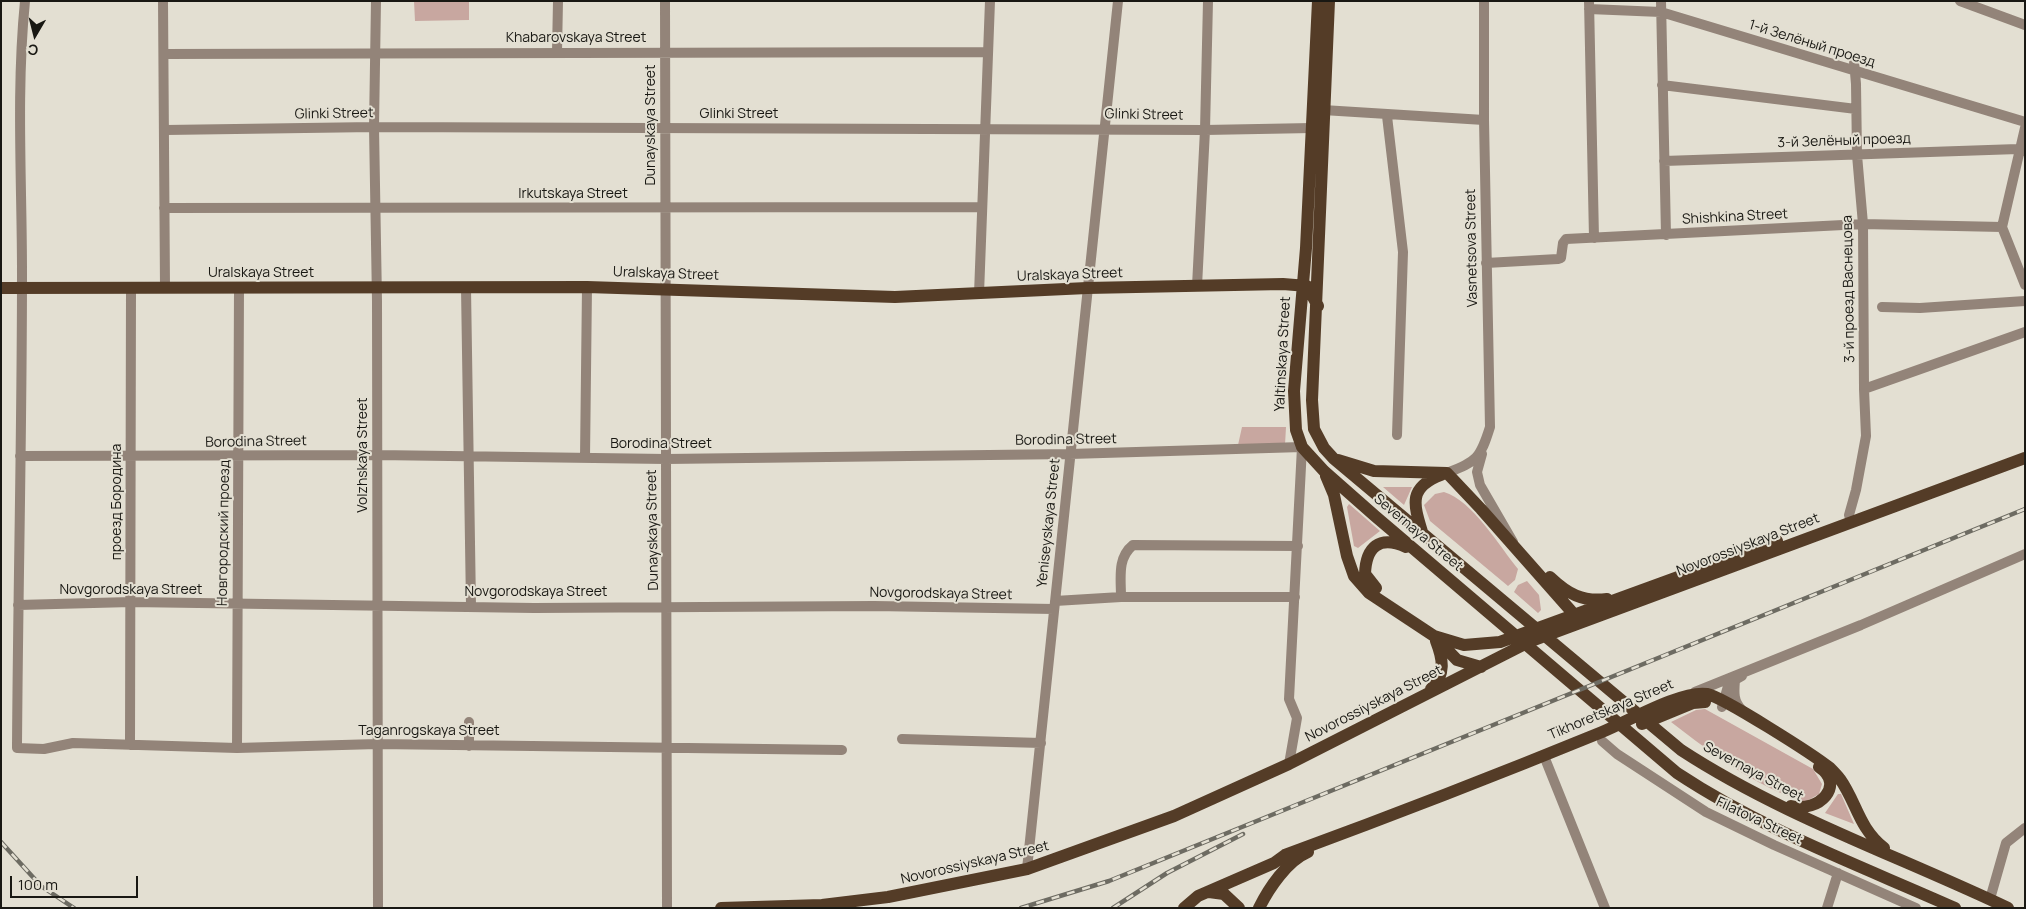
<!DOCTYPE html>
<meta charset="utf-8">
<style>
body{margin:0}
#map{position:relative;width:2026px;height:909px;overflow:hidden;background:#e3dfd2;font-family:Manrope,sans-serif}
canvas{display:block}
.frame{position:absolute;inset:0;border:2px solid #191813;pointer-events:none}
.north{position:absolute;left:10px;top:10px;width:50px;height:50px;-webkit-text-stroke:4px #e3dfd2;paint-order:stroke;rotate:188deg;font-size:14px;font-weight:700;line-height:20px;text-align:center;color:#191813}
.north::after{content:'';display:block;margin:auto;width:18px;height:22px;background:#191813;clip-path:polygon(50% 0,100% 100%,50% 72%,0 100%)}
.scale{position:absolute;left:10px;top:876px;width:128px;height:22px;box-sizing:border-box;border:2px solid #191813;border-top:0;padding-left:6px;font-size:15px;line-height:18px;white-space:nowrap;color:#191813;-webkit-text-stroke:4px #e3dfd2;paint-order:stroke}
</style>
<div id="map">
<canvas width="2026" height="909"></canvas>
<div class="frame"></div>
<div class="north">С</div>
<div class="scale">100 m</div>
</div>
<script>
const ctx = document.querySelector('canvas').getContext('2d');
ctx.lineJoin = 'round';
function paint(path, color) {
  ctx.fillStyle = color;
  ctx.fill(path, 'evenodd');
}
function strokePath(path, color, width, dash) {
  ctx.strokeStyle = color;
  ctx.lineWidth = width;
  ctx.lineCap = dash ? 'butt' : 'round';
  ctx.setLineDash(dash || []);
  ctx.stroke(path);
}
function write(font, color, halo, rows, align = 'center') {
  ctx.font = font + ' Manrope,sans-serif';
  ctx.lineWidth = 4;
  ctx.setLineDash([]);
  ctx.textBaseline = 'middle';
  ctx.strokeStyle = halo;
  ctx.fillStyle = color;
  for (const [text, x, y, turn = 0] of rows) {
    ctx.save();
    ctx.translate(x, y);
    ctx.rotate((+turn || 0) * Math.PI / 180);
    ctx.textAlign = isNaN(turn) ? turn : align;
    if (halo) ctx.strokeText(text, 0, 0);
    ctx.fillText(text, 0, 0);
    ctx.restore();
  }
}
const green = new Path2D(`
 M414 1H469V20L415 21Z
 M1242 427H1286L1285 445H1238Z
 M1383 487H1412L1404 505Z
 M1444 492C1472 500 1500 547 1518 569L1515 580 1508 586 1430 521 1424 505 1435 494Z
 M1349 504 1380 531 1358 548 1354 546 1347 507Z
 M1527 581 1539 595 1541 610 1538 613 1514 592 1518 585Z
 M1705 709 1813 769 1822 784 1819 794 1805 802C1754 786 1713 754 1671 722L1696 710Z
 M1838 794H1841L1854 824 1825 813Z`);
const minor = new Path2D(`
 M25 1C16 92 22 182 22 273 22 431 18 590 17 748L44 749 73 743 237 748 377 744 842 750
 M163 1 165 288
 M376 1 374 127 377 301 378 908
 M665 1 667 908
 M1589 1 1594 238
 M1661 1 1666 235
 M1960 1 2025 25
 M1589 9 1661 12 2025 122
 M557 52 558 1
 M164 54 988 52
 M1662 85 1856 109
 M1323 110 1484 120
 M1387 116 1403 252 1397 435
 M2025 128 2002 227 2025 285
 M166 130 374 127 1205 130 1312 128
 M1664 161 2018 149 2025 151
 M164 208 982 207
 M1486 263 1558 259 1561 258 1563 243 1566 239 1863 224 2002 227
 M1197 286 1205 130 1208 1
 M466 288 471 606
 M979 294 990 1
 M1882 307 1920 308 2025 301
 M1864 389 2025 332
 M1482 454 1477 472 1480 485 1513 542
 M20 456 377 455 666 459 1070 454 1302 447 1289 699 1297 718 1289 764
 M585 458 587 287
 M1447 473C1477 461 1480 459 1490 427L1484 120V1
 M1851 522 1849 515 1856 490 1866 436 1864 389 1863 224 1857 155 1856 84 1854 61
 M1121 597C1121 578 1117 558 1133 545L1298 546
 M1055 601 1121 597H1295
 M18 605 131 602 534 608 874 606 1054 609
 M1742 676 1735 680C1734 692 1733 701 1742 710
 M1695 692 1861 625 2025 554
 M1722 707 1730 679
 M469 722V746
 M902 739 1041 743
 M1602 741 1617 754 1706 812 1774 845 1916 908
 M130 745 131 288
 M237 748 239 288
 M1546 761 1605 908
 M1027 869 1118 1
 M1990 899 2006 843 2025 828
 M1827 908 1838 873`);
const major = new Path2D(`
 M1318 1 1306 248 1294 391 1296 430 1302 447 1324 471 1375 516 1677 773C1763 830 1861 866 1955 908
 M1329 1 1312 400 1314 429 1324 448 1334 459 1681 750C1782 816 1899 856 2008 908
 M1 288 587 287 895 297 1087 288 1283 284 1307 286 1318 306
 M1338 460 1374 471 1447 473 1481 509 1579 620
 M1326 476 1334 495 1347 556 1354 576 1369 593 1434 636 1457 660 1481 667
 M1423 535C1414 505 1407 488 1441 475
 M1550 577C1568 594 1582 602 1607 599
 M1376 588 1365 574C1366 547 1379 535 1406 547
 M1434 636 1464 645 1500 642 1777 541
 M1431 689C1446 675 1443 659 1436 641
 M1642 724 1693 703 1705 702
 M1791 806C1819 813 1846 785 1819 767
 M1209 892 1224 894 1239 908
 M721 908 822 905 888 897 1027 869 1174 816 1289 764 1531 641 2025 458
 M1184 908 1198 896 1274 863 1285 855C1391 816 1497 775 1602 732 1627 722 1681 690 1707 694 1723 697 1814 755 1830 768 1833 771 1837 775 1840 779 1857 803 1858 827 1884 848
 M1259 908C1269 888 1287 861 1308 852`);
const rail = new Path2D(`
 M1 842 41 886 74 908
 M1021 908 1109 881 2025 509
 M1113 908 1167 873 1243 834`);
const streetNames = [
 ["Khabarovskaya Street",576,38],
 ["1-й Зелёный проезд",1812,44,17],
 ["Glinki Street",334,114,-1],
 ["Glinki Street",739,114],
 ["Glinki Street",1144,115,1],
 ["Dunayskaya Street",651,125,-90],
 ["3-й Зелёный проезд",1844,141,-2],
 ["Irkutskaya Street",573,194],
 ["Shishkina Street",1735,217,-3],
 ["Vasnetsova Street",1472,248,-91],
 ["Uralskaya Street",261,273],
 ["Uralskaya Street",666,274,2],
 ["Uralskaya Street",1070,275,-2],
 ["3-й проезд Васнецова",1849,289,-91],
 ["Yaltinskaya Street",1283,354,-87],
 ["Borodina Street",1066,440,-1],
 ["Borodina Street",256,442,-1],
 ["Borodina Street",661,444],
 ["Volzhskaya Street",363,455,-90],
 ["проезд Бородина",117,502,-90],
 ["Yeniseyskaya Street",1049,523,-84],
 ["Dunayskaya Street",653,530,-91],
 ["Новгородский проезд",224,533,-89],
 ["Severnaya Street",1418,533,40],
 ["Novorossiyskaya Street",1748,545,-21],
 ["Novgorodskaya Street",131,590],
 ["Novgorodskaya Street",536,592],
 ["Novgorodskaya Street",941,594,1],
 ["Novorossiyskaya Street",1374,704,-27],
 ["Tikhoretskaya Street",1611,710,-23],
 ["Taganrogskaya Street",429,731],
 ["Severnaya Street",1753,772,28],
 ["Filatova Street",1759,821,25],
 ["Novorossiyskaya Street",975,863,-13]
];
paint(green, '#c8a7a0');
strokePath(minor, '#938479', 10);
strokePath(major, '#543c27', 12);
strokePath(rail, '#6d6b62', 4.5);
strokePath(rail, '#e3dfd2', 2.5, [8]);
write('14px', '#191813', '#e3dfd2', streetNames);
</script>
